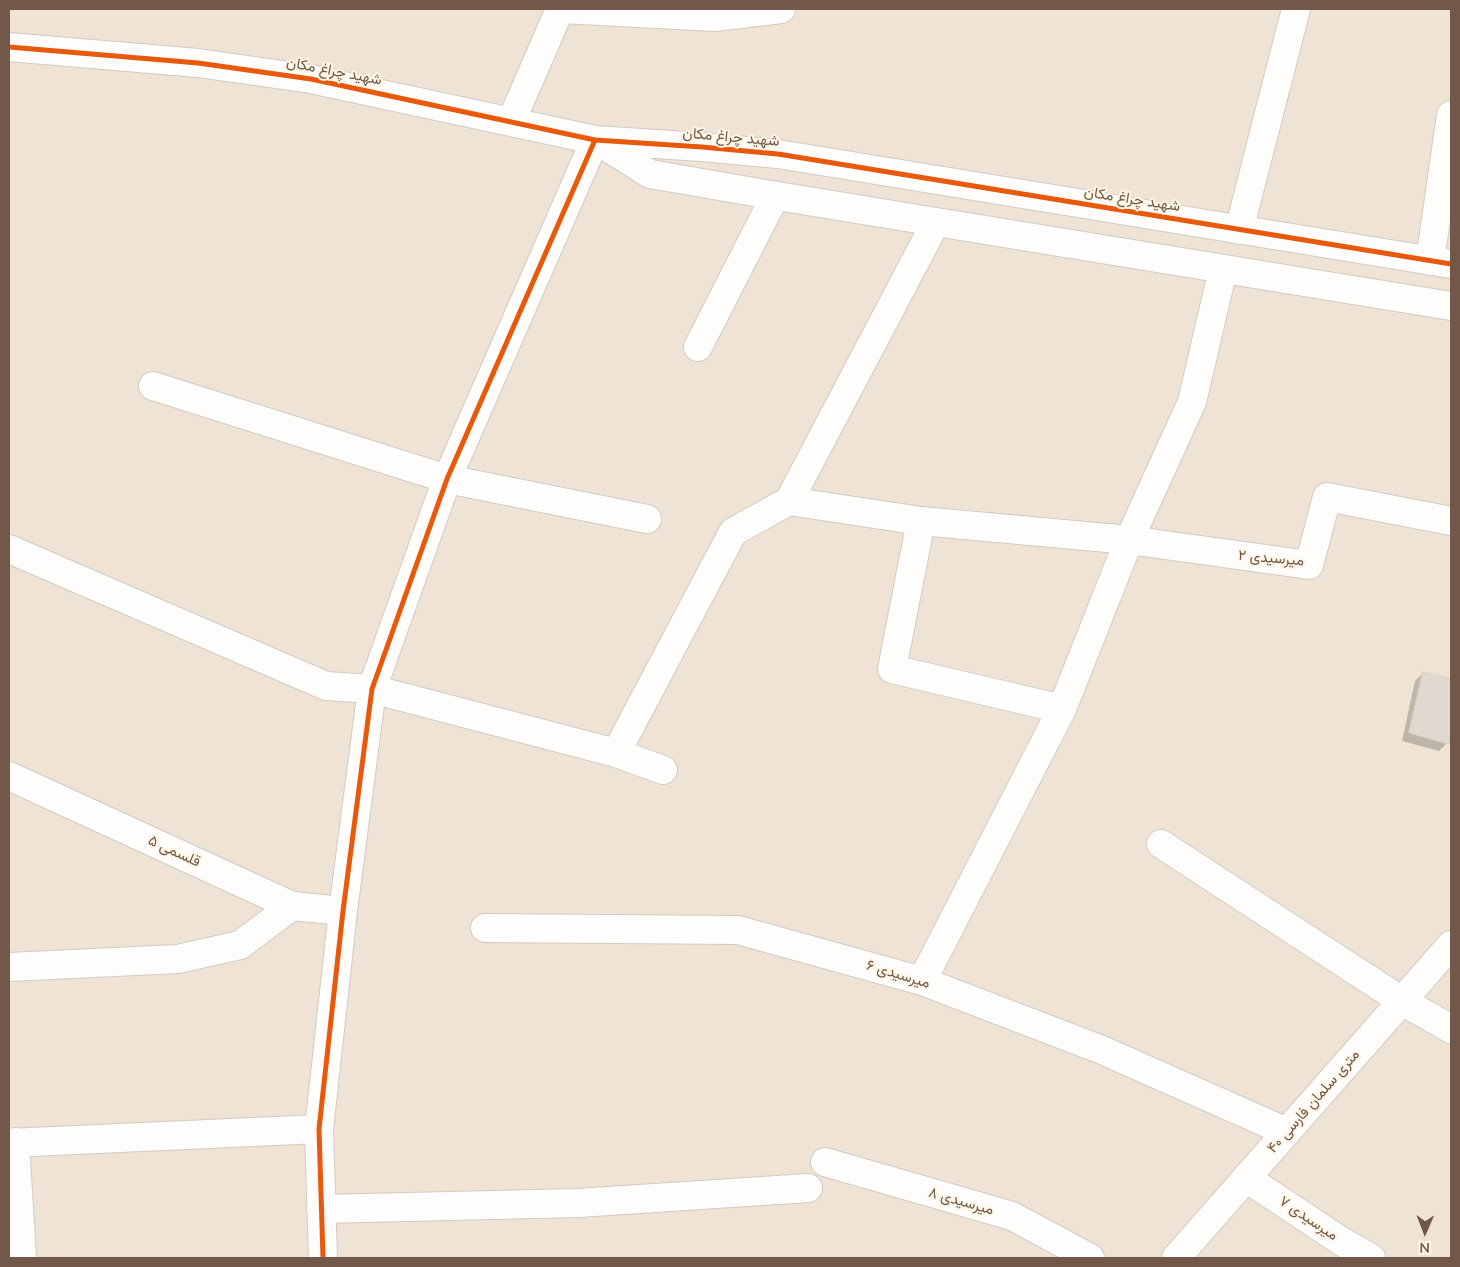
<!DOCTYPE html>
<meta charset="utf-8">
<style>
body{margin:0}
#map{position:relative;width:1460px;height:1267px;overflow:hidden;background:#f5f0e7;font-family:"Nunito Sans",sans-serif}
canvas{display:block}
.frame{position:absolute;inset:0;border:10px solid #715849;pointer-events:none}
.north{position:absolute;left:1400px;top:1207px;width:50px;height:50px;-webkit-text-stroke:4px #fef6e6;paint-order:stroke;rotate:181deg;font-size:14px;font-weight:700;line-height:20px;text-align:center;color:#715849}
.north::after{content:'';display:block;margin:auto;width:18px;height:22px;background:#715849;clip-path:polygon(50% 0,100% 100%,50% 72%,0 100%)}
</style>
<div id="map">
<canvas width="1460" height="1267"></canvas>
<div class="frame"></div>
<div class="north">N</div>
</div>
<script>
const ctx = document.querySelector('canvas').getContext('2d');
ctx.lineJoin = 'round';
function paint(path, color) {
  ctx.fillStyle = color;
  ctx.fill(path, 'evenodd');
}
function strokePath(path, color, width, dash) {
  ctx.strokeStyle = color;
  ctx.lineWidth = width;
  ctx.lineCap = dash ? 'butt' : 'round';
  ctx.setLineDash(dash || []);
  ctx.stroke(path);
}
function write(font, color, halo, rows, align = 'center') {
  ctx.font = font + ' "Nunito Sans",Vazirmatn,sans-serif';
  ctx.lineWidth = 4;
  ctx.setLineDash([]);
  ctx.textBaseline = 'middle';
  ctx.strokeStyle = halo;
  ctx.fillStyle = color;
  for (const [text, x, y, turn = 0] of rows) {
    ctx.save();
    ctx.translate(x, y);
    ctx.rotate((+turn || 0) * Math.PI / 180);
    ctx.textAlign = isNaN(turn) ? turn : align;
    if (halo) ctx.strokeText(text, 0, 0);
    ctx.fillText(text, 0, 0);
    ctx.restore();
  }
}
const residential = new Path2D(`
 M9 9H1451V1258H9Z`);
const shadow = new Path2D(`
 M1423 673 1451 680V726L1447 743 1439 751 1402 741 1415 681Z`);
const building = new Path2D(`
 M1423 672 1451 679V732L1449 744 1409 733Z`);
const minor = new Path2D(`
 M562 9 715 17 781 9
 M9 47 198 63 311 79 595 140 702 147 778 154 1451 264
 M511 122 560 9
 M599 142 650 174 771 195 1451 306
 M1239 230 1296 9
 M1430 261 1451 115
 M698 347 775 196
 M153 386 447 479 647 519
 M789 501 936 222
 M921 521 892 669 1062 709
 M9 549 326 686 372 689 616 753 663 770
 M616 753 733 532 789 501 921 521 1129 540 1309 565 1327 497 1451 521
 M9 776 292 906 343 911
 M1161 844 1402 1001 1451 1029
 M485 928 738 930 922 981 1102 1050 1287 1132
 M9 967 178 959 240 945 292 906
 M922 981 1062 709 1129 540 1192 402 1223 269
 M15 1142 22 1258
 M9 1143 319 1129
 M825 1162 1012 1216 1090 1258
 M1246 1178 1341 1241 1371 1258
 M321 1209 578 1203 808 1188
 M323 1258 319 1129 343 911 372 689 447 479 595 140
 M1176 1258 1451 945`);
const cycleway = new Path2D(`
 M9 47 198 63 311 79 595 140 702 147 778 154 1451 264
 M323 1258 319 1129 343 911 372 689 447 479 595 140`);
const streetNames = [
 ["شهید چراغ مکان",334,72,11],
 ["شهید چراغ مکان",731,138,5],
 ["شهید چراغ مکان",1132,200,9],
 ["میرسیدی ۲",1271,559,5],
 ["قلسمی ۵",174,852,25],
 ["میرسیدی ۶",898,975,17],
 ["۴۰ متری سلمان فارسی",1314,1102,-49],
 ["میرسیدی ۸",961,1202,16],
 ["میرسیدی ۷",1308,1219,34]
];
paint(residential, '#eee3d4');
paint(shadow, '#0003');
paint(building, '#e1d8cf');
strokePath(building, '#ddd3ca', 1);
strokePath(minor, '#d3cbc2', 30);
strokePath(minor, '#fefdfb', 28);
strokePath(cycleway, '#e8590c', 5);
write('15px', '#715849', '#fef6e6', streetNames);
</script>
